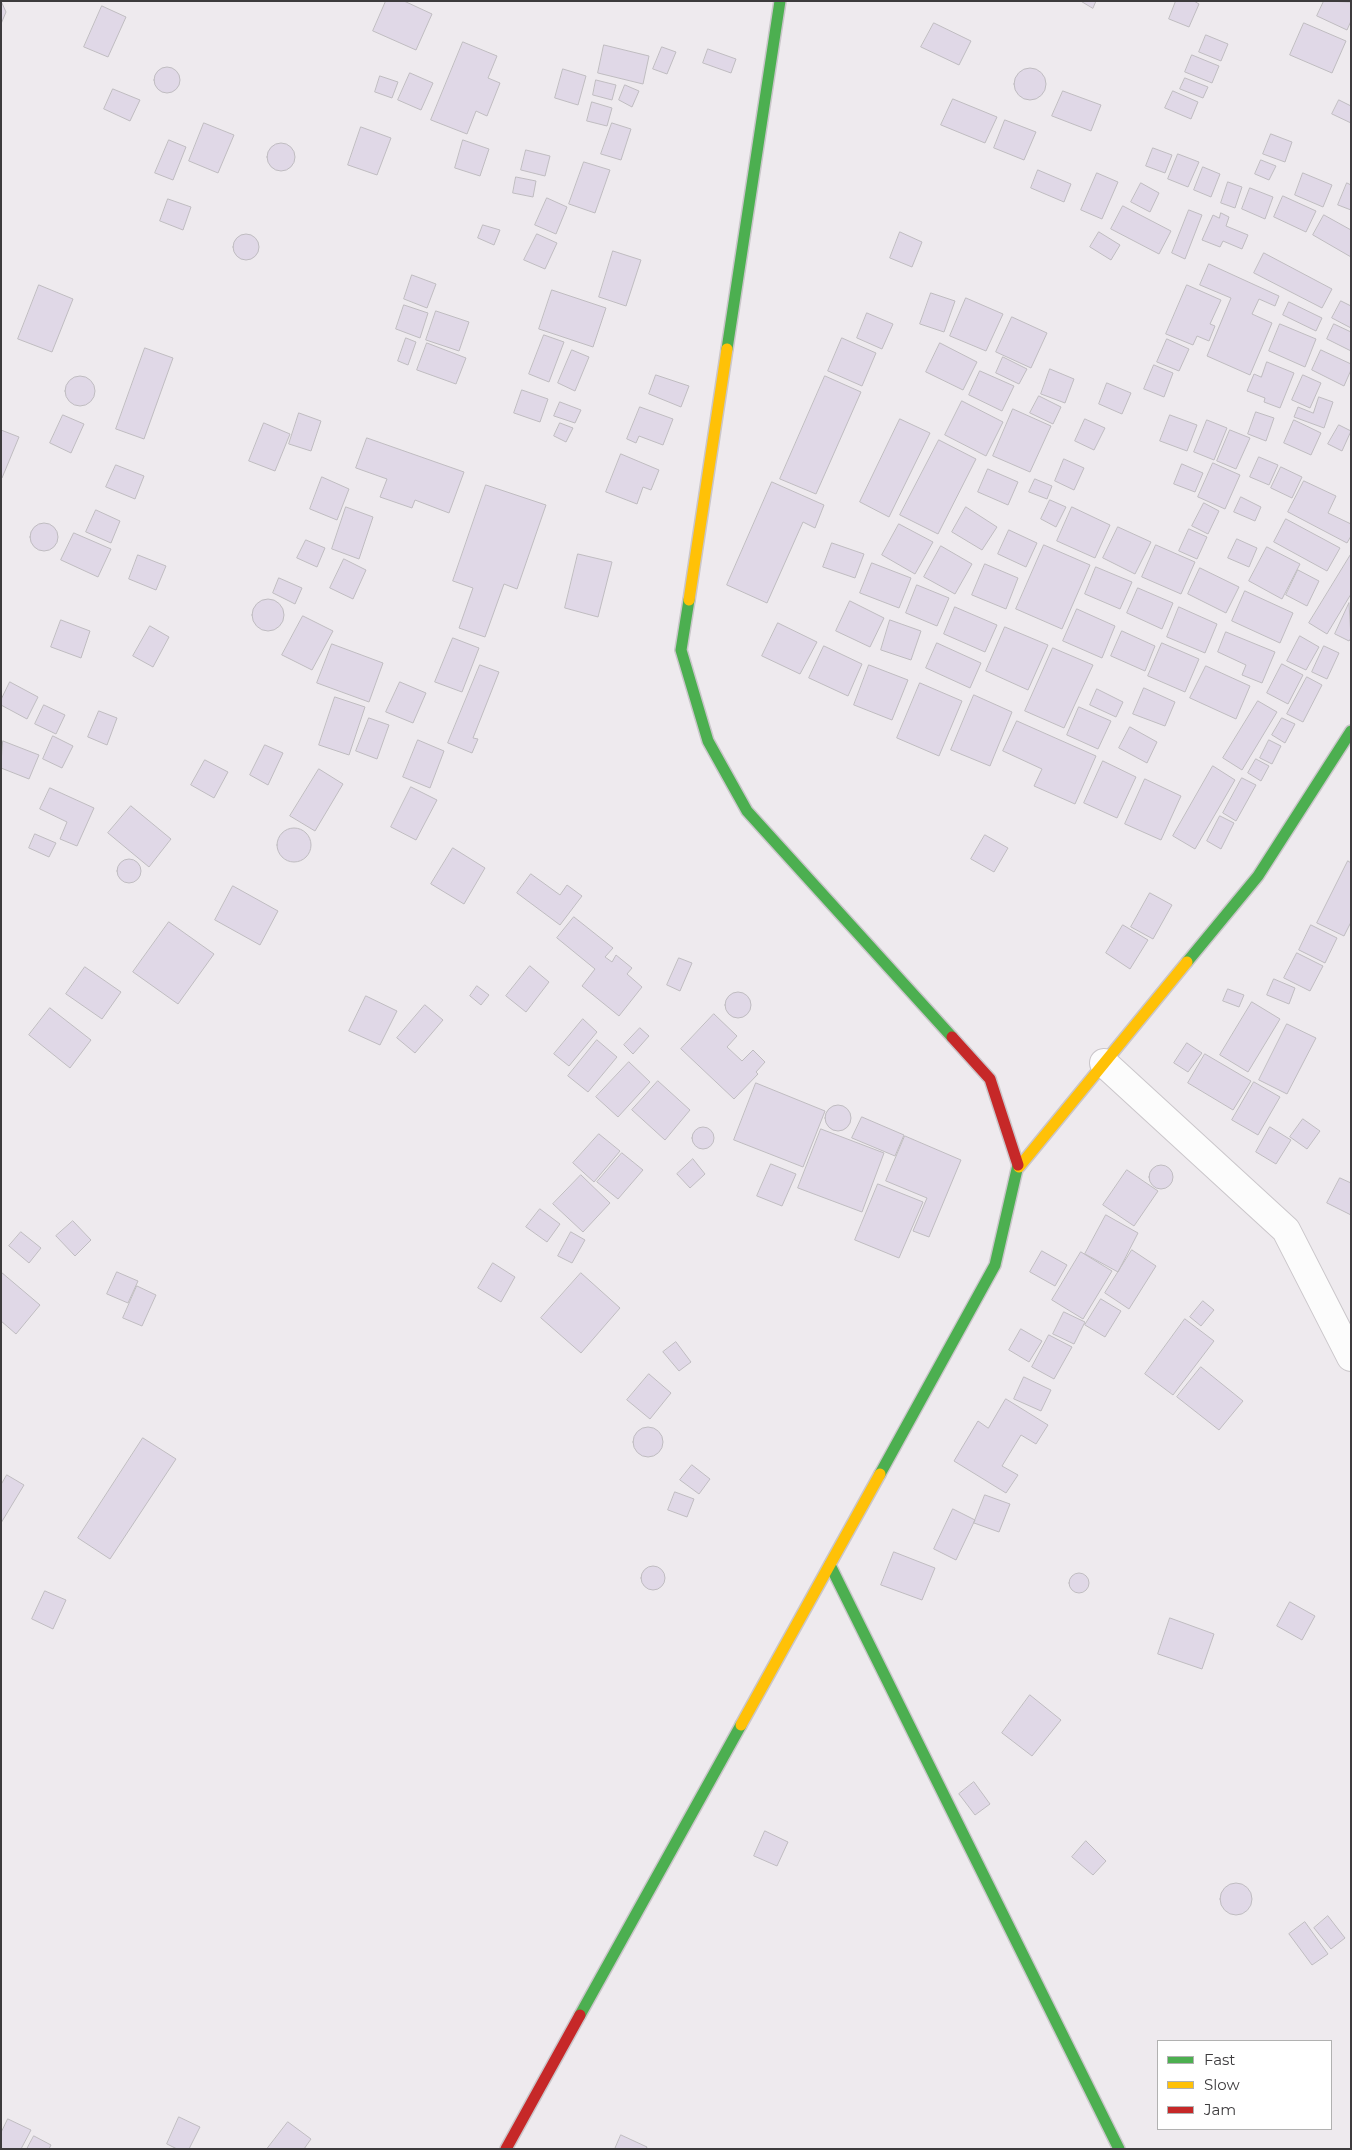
<!DOCTYPE html>
<style>
body{margin:0}
#map{position:relative;width:1352px;height:2150px;overflow:hidden;background:#eeeaee;font-family:Montserrat,sans-serif}
canvas{display:block}
.frame{position:absolute;inset:0;border:2px solid #3d3b3d;pointer-events:none}
.legend{position:absolute;left:1157px;top:2040px;width:175px;height:90px;box-sizing:border-box;background:#fff;border:1px solid #b1b1b1;margin:0;padding:6px 9px;list-style:none;font-size:15px;color:#3d3b3d}
.legend li{display:flex;align-items:center;gap:10px;height:25px}
.legend b{width:25px;border:1px solid #b1b1b1}
</style>
<div id="map">
<canvas width="1352" height="2150"></canvas>
<div class="frame"></div>
<ul class="legend">
<li><b style="height:6px;background:#4caf50"></b>Fast</li>
<li><b style="height:6px;background:#ffc107"></b>Slow</li>
<li><b style="height:6px;background:#c62828"></b>Jam</li>
</ul>
</div>
<script>
const ctx = document.querySelector('canvas').getContext('2d');
ctx.lineJoin = 'round';
function paint(path, color) {
  ctx.fillStyle = color;
  ctx.fill(path, 'evenodd');
}
function strokePath(path, color, width, dash) {
  ctx.strokeStyle = color;
  ctx.lineWidth = width;
  ctx.lineCap = dash ? 'butt' : 'round';
  ctx.setLineDash(dash || []);
  ctx.stroke(path);
}
const building = new Path2D(`
 M1 1 6 12 1 24Z
 M386 1H404L432 14 416 50 373 31Z
 M1081 1H1096L1093 8Z
 M1176 1H1194L1199 4 1189 27 1169 19Z
 M1324 1 1351 2V21L1347 30 1317 16Z
 M102 6 126 17 108 57 84 47Z
 M934 23 971 41 959 65 921 47Z
 M1304 23 1346 41 1332 73 1290 55Z
 M1206 35 1228 44 1221 61 1199 52Z
 M463 42 497 56 488 78 500 83 487 116 476 111 467 134 431 120Z
 M604 45 649 56 643 84 598 73Z
 M662 47 676 52 667 74 653 69Z
 M708 49 736 59 731 73 703 63Z
 M1192 55 1219 66 1212 83 1185 72Z
 M154 80a13 13 0 1 1 26 0a13 13 0 1 1-26 0Z
 M1014 84a16 16 0 1 1 32 0a16 16 0 1 1-32 0Z
 M563 69 586 76 578 105 555 98Z
 M410 73 433 83 421 110 398 100Z
 M380 76 398 82 392 98 375 92Z
 M1185 78 1208 87 1203 98 1180 89Z
 M596 80 616 85 612 100 593 95Z
 M625 85 639 91 632 107 619 100Z
 M113 89 140 100 130 121 104 109Z
 M1063 91 1101 105 1091 131 1052 116Z
 M1173 91 1198 102 1191 119 1165 108Z
 M953 99 997 117 985 143 941 125Z
 M1339 100 1351 106V123L1332 114Z
 M592 102 612 108 607 126 587 121Z
 M1005 120 1036 132 1024 160 994 148Z
 M204 123 234 135 218 173 189 161Z
 M612 123 631 129 621 160 601 154Z
 M361 127 391 138 377 175 348 165Z
 M1271 134 1292 142 1285 162 1263 154Z
 M169 140 186 147 173 180 155 173Z
 M463 140 489 149 480 176 455 168Z
 M267 157a14 14 0 1 1 28 0a14 14 0 1 1-28 0Z
 M1153 148 1172 155 1165 173 1146 166Z
 M526 150 550 156 545 176 521 170Z
 M1178 154 1199 162 1188 187 1168 179Z
 M1261 160 1276 166 1269 180 1255 174Z
 M584 162 610 170 595 213 569 204Z
 M1203 167 1220 174 1211 197 1194 190Z
 M1038 170 1071 184 1064 202 1031 188Z
 M1097 173 1118 182 1102 219 1081 210Z
 M1303 173 1332 185 1323 207 1295 195Z
 M516 177 536 181 533 197 513 193Z
 M1228 182 1242 187 1235 208 1221 203Z
 M1141 183 1159 193 1150 212 1131 202Z
 M1347 183 1351 185V210L1338 205Z
 M1250 188 1273 197 1265 219 1242 209Z
 M1283 196 1316 211 1306 232 1274 217Z
 M547 198 567 207 556 234 535 225Z
 M168 199 191 207 183 230 160 221Z
 M1123 206 1171 231 1159 254 1111 229Z
 M1189 210 1202 215 1185 259 1172 253Z
 M1221 213 1229 217 1226 226 1248 235 1242 249 1223 241 1220 247 1202 240 1213 215 1219 218Z
 M1324 215 1351 230V257L1313 235Z
 M483 225 500 230 494 245 478 238Z
 M900 232 922 242 912 267 890 258Z
 M1099 232 1120 245 1111 260 1090 247Z
 M233 247a13 13 0 1 1 26 0a13 13 0 1 1-26 0Z
 M537 234 557 243 545 269 524 260Z
 M613 251 641 260 626 306 599 297Z
 M1264 253 1332 289 1322 308 1254 273Z
 M1209 264 1279 296 1275 306 1259 299 1252 314 1272 323 1250 375 1207 356 1231 298 1200 285Z
 M412 275 436 284 427 308 404 299Z
 M39 285 73 299 52 352 18 339Z
 M1187 285 1221 300 1210 324 1215 326 1209 341 1197 336 1193 345 1166 334Z
 M552 290 606 308 593 347 539 329Z
 M931 293 955 301 944 332 920 324Z
 M966 298 1003 314 986 351 950 336Z
 M1341 301 1351 306V328L1332 318Z
 M1289 302 1322 318 1316 331 1283 315Z
 M404 305 428 313 420 338 396 329Z
 M436 311 469 322 459 351 426 340Z
 M867 313 893 324 882 349 857 338Z
 M1012 317 1047 333 1031 368 996 352Z
 M1280 324 1316 339 1305 367 1269 351Z
 M1334 324 1351 332V351L1327 339Z
 M544 335 564 342 549 382 529 374Z
 M406 338 416 342 408 365 398 361Z
 M842 338 876 353 862 386 828 371Z
 M1167 339 1189 349 1179 371 1157 362Z
 M427 343 466 358 456 384 417 370Z
 M940 343 977 362 963 390 926 372Z
 M145 348 173 358 144 439 116 429Z
 M572 350 589 357 575 391 558 383Z
 M1321 350 1351 364V370L1344 386 1312 370Z
 M1003 357 1027 369 1019 384 996 373Z
 M1267 362 1294 373 1280 408 1264 402 1265 398 1247 391 1254 374 1261 377Z
 M1154 365 1173 373 1164 397 1144 389Z
 M1050 369 1074 379 1065 403 1041 394Z
 M980 371 1014 386 1002 411 969 395Z
 M656 375 689 386 681 407 649 394Z
 M1303 375 1321 383 1310 408 1292 400Z
 M825 376 861 392 816 494 780 479Z
 M65 391a15 15 0 1 1 30 0a15 15 0 1 1-30 0Z
 M1107 383 1131 393 1122 414 1099 404Z
 M522 390 548 399 540 422 514 413Z
 M1039 396 1061 407 1053 424 1030 413Z
 M1319 397 1333 402 1324 428 1294 417 1298 407 1313 413Z
 M962 401 1003 422 986 456 945 435Z
 M560 402 581 410 575 423 554 416Z
 M640 407 673 419 663 445 639 436 636 443 627 439Z
 M1013 409 1051 426 1030 472 993 456Z
 M1256 412 1274 418 1266 441 1248 434Z
 M299 413 321 421 311 451 289 444Z
 M63 415 84 424 71 453 50 443Z
 M1170 415 1197 425 1187 451 1160 441Z
 M900 419 930 433 889 517 860 502Z
 M1085 419 1105 428 1094 450 1075 441Z
 M1207 420 1227 428 1214 460 1194 452Z
 M1294 420 1321 433 1311 455 1284 443Z
 M264 423 290 434 275 471 249 461Z
 M560 423 573 428 566 442 554 436Z
 M1339 425 1351 431 1342 451 1328 444Z
 M1 430 19 437 2 478H1Z
 M1230 430 1250 438 1236 469 1217 461Z
 M367 438 464 472 449 513 415 500 412 508 380 497 387 479 356 468Z
 M939 440 976 459 938 534 900 515Z
 M621 454 659 470 651 490 643 487 637 504 606 492Z
 M1259 457 1278 465 1269 485 1250 477Z
 M1064 459 1084 468 1074 490 1055 481Z
 M1213 463 1240 475 1225 509 1198 497Z
 M1182 464 1203 473 1195 492 1174 484Z
 M116 465 144 476 135 499 106 487Z
 M1281 467 1302 477 1292 498 1271 488Z
 M988 469 1018 482 1008 505 978 492Z
 M322 477 349 489 337 520 310 509Z
 M1035 479 1052 486 1047 499 1029 492Z
 M1304 481 1336 496 1328 513 1351 524V536L1347 543 1288 512Z
 M772 482 824 505 815 528 803 522 767 603 727 585Z
 M486 485 546 505 517 589 504 584 485 637 459 628 473 588 453 581Z
 M1241 497 1261 507 1255 521 1234 512Z
 M1050 500 1066 507 1056 527 1041 519Z
 M1204 503 1219 511 1208 534 1192 526Z
 M346 507 373 517 359 559 332 549Z
 M966 507 997 527 982 550 952 532Z
 M1072 507 1110 525 1095 558 1057 541Z
 M96 510 120 521 111 543 86 532Z
 M1286 519 1340 548 1327 571 1274 542Z
 M30 537a14 14 0 1 1 28 0a14 14 0 1 1-28 0Z
 M899 524 933 542 915 574 882 555Z
 M1118 527 1151 542 1135 574 1103 558Z
 M1189 529 1207 537 1197 559 1179 551Z
 M1009 530 1037 543 1026 567 998 554Z
 M74 533 111 549 98 577 61 560Z
 M1237 539 1257 548 1249 567 1228 558Z
 M306 540 325 548 317 567 297 558Z
 M832 543 864 554 855 578 823 567Z
 M1044 545 1090 565 1062 629 1016 609Z
 M1156 545 1195 562 1181 594 1142 577Z
 M941 546 972 564 955 594 924 577Z
 M1267 547 1300 564 1282 599 1249 581Z
 M578 554 612 562 598 617 565 608Z
 M1351 554V594L1327 634 1309 623Z
 M138 555 166 566 156 590 129 579Z
 M344 559 366 570 353 599 330 588Z
 M872 563 911 578 899 608 860 593Z
 M985 564 1018 578 1006 609 972 595Z
 M1096 567 1132 582 1120 609 1085 594Z
 M1200 568 1239 587 1226 613 1188 594Z
 M1298 570 1319 581 1307 606 1286 595Z
 M279 578 302 588 295 604 273 593Z
 M917 585 949 598 937 626 906 613Z
 M1138 588 1173 603 1162 629 1127 613Z
 M1245 591 1293 613 1280 643 1232 621Z
 M252 615a16 16 0 1 1 32 0a16 16 0 1 1-32 0Z
 M850 601 884 618 870 647 836 631Z
 M1349 603 1351 638 1349 641 1335 634Z
 M955 607 997 625 985 652 944 634Z
 M1179 607 1217 624 1205 653 1167 637Z
 M1077 609 1115 626 1102 658 1063 641Z
 M303 616 333 631 312 670 282 655Z
 M61 620 90 631 81 658 51 647Z
 M890 620 921 631 911 660 881 650Z
 M778 623 817 642 800 674 762 656Z
 M150 626 169 637 153 667 133 656Z
 M1005 627 1048 645 1028 690 986 671Z
 M1122 631 1155 646 1145 671 1111 656Z
 M1226 632 1275 652 1262 683 1242 675 1246 665 1218 652Z
 M1300 636 1319 647 1306 670 1287 661Z
 M453 638 479 648 462 692 435 682Z
 M937 643 981 663 970 688 926 668Z
 M1162 643 1199 659 1185 692 1148 676Z
 M332 644 383 663 369 702 317 683Z
 M824 646 862 664 848 696 809 678Z
 M1324 646 1339 653 1327 679 1312 672Z
 M1053 648 1093 665 1064 728 1025 711Z
 M1282 664 1303 675 1288 704 1267 693Z
 M480 665 499 672 473 738 478 739 472 753 448 743Z
 M869 665 908 680 892 720 854 705Z
 M1206 666 1250 686 1236 719 1190 698Z
 M1307 677 1322 685 1303 722 1287 714Z
 M10 682 38 697 27 719 1 705V700Z
 M400 682 426 693 413 723 386 712Z
 M920 683 962 701 939 756 897 738Z
 M1144 688 1175 702 1165 726 1133 714Z
 M1097 689 1123 702 1116 717 1090 705Z
 M974 695 1012 712 990 766 951 750Z
 M335 697 365 707 349 755 319 745Z
 M1258 701 1277 712 1242 770 1223 758Z
 M44 705 65 715 56 734 35 724Z
 M1079 707 1111 721 1098 749 1067 735Z
 M99 711 117 718 107 745 88 737Z
 M369 718 389 725 377 759 356 751Z
 M1282 718 1295 724 1285 743 1272 735Z
 M1017 721 1096 756 1075 804 1034 786 1042 769 1003 751Z
 M1130 727 1157 742 1147 763 1119 748Z
 M53 736 73 746 62 768 43 759Z
 M418 740 444 751 430 788 403 777Z
 M1269 740 1281 746 1272 764 1260 758Z
 M3 741 39 755 29 779 1 768Z
 M265 745 283 753 268 785 250 775Z
 M1256 759 1269 766 1261 781 1248 773Z
 M205 760 228 772 214 798 191 785Z
 M1103 761 1136 777 1117 818 1084 803Z
 M1213 766 1235 780 1195 849 1173 836Z
 M319 769 343 784 315 831 290 816Z
 M1242 778 1256 785 1236 821 1223 813Z
 M1145 779 1181 796 1161 840 1125 824Z
 M411 787 437 800 416 840 391 827Z
 M50 788 94 808 77 846 60 839 67 822 40 809Z
 M131 806 171 839 149 867 108 833Z
 M1220 816 1234 823 1221 849 1207 841Z
 M277 845a17 17 0 1 1 34 0a17 17 0 1 1-34 0Z
 M35 834 56 843 49 857 29 848Z
 M985 835 1008 848 994 872 971 859Z
 M453 848 485 868 464 904 431 884Z
 M117 871a12 12 0 1 1 24 0a12 12 0 1 1-24 0Z
 M1348 861 1351 863V922L1344 936 1317 923Z
 M531 874 560 895 567 885 582 896 560 925 517 893Z
 M233 886 278 911 260 945 215 920Z
 M1150 893 1172 905 1153 939 1131 927Z
 M574 917 613 948 605 957 612 962 616 955 632 968 627 974 642 987 619 1016 582 986 595 969 557 938Z
 M169 922 214 954 178 1004 133 972Z
 M1123 925 1148 940 1130 969 1106 953Z
 M1311 925 1337 938 1325 963 1299 950Z
 M1297 953 1323 966 1310 991 1284 978Z
 M679 958 692 963 680 991 667 985Z
 M530 966 549 982 526 1012 506 996Z
 M85 967 121 992 102 1019 66 994Z
 M1274 979 1295 988 1289 1004 1267 995Z
 M477 986 489 995 481 1005 470 996Z
 M1228 989 1244 995 1239 1007 1223 1001Z
 M725 1005a13 13 0 1 1 26 0a13 13 0 1 1-26 0Z
 M366 996 397 1011 380 1045 349 1031Z
 M1252 1002 1280 1019 1248 1072 1220 1055Z
 M425 1005 443 1020 415 1053 397 1038Z
 M50 1008 91 1040 70 1068 29 1035Z
 M714 1014 737 1036 727 1047 742 1061 753 1050 765 1062 756 1072 758 1074 734 1099 681 1049Z
 M583 1019 597 1032 569 1066 554 1054Z
 M1287 1024 1316 1038 1287 1094 1259 1080Z
 M640 1028 649 1036 633 1054 624 1045Z
 M597 1040 617 1057 588 1092 568 1076Z
 M1187 1043 1202 1053 1188 1072 1174 1063Z
 M1205 1054 1251 1081 1233 1110 1188 1083Z
 M629 1062 650 1082 618 1117 596 1097Z
 M658 1081 690 1110 665 1140 632 1110Z
 M1254 1082 1280 1097 1258 1135 1232 1120Z
 M756 1083 825 1111 803 1167 734 1140Z
 M825 1118a13 13 0 1 1 26 0a13 13 0 1 1-26 0Z
 M862 1117 904 1135 895 1156 852 1138Z
 M1303 1119 1320 1131 1307 1149 1290 1137Z
 M692 1138a11 11 0 1 1 22 0a11 11 0 1 1-22 0Z
 M1270 1127 1291 1140 1276 1164 1256 1152Z
 M821 1129 884 1153 862 1212 798 1188Z
 M599 1134 620 1151 594 1182 573 1163Z
 M905 1136 961 1160 929 1237 913 1231 927 1198 886 1181Z
 M622 1153 643 1170 618 1199 597 1182Z
 M693 1159 705 1174 690 1188 677 1174Z
 M771 1164 796 1174 782 1206 757 1196Z
 M1149 1177a12 12 0 1 1 24 0a12 12 0 1 1-24 0Z
 M1127 1170 1158 1191 1134 1226 1103 1205Z
 M581 1175 610 1203 583 1232 553 1204Z
 M1340 1178 1351 1183V1215L1327 1203Z
 M878 1184 923 1202 899 1258 855 1240Z
 M540 1209 560 1224 547 1242 526 1227Z
 M1106 1215 1138 1233 1118 1272 1085 1254Z
 M73 1221 91 1240 75 1256 56 1236Z
 M21 1232 41 1248 29 1263 9 1246Z
 M571 1232 585 1240 572 1263 558 1256Z
 M1132 1250 1156 1266 1129 1309 1105 1293Z
 M1042 1251 1067 1265 1055 1286 1030 1272Z
 M1081 1252 1112 1271 1083 1319 1052 1300Z
 M493 1263 515 1277 501 1302 478 1288Z
 M1 1272 40 1305 16 1334 1 1321Z
 M117 1272 138 1281 128 1303 107 1294Z
 M581 1273 620 1308 581 1353 541 1318Z
 M137 1286 156 1295 142 1326 123 1318Z
 M1101 1299 1121 1311 1105 1337 1085 1325Z
 M1203 1301 1214 1310 1201 1326 1190 1317Z
 M1064 1312 1085 1322 1074 1344 1053 1334Z
 M1185 1319 1214 1341 1173 1395 1145 1374Z
 M1021 1329 1042 1341 1029 1362 1009 1350Z
 M1049 1335 1072 1347 1054 1379 1032 1367Z
 M676 1342 691 1362 679 1371 663 1352Z
 M1201 1367 1243 1401 1219 1430 1177 1397Z
 M649 1374 671 1393 650 1419 627 1400Z
 M1024 1377 1051 1390 1041 1411 1014 1399Z
 M1006 1399 1048 1425 1036 1444 1021 1435 1002 1466 1018 1475 1006 1493 954 1461 978 1421 988 1428Z
 M633 1442a15 15 0 1 1 30 0a15 15 0 1 1-30 0Z
 M143 1438 176 1459 110 1559 78 1538Z
 M692 1465 710 1479 699 1494 680 1480Z
 M7 1475 24 1485 1 1523V1485Z
 M675 1492 694 1499 687 1517 668 1510Z
 M985 1495 1010 1504 999 1532 974 1523Z
 M953 1509 975 1520 956 1560 934 1549Z
 M894 1552 935 1568 922 1600 881 1585Z
 M641 1578a12 12 0 1 1 24 0a12 12 0 1 1-24 0Z
 M1069 1583a10 10 0 1 1 20 0a10 10 0 1 1-20 0Z
 M45 1591 66 1600 53 1629 32 1619Z
 M1290 1602 1315 1616 1302 1640 1277 1626Z
 M1170 1618 1214 1634 1202 1669 1158 1654Z
 M1030 1695 1061 1720 1032 1756 1002 1733Z
 M974 1782 990 1804 975 1815 959 1794Z
 M765 1831 788 1842 777 1866 754 1856Z
 M1086 1841 1106 1861 1093 1875 1072 1857Z
 M1220 1899a16 16 0 1 1 32 0a16 16 0 1 1-32 0Z
 M1328 1916 1345 1938 1331 1949 1314 1928Z
 M1305 1922 1328 1954 1312 1965 1289 1934Z
 M179 2117 200 2127 189 2149H177L167 2144Z
 M8 2119 31 2130 21 2149H1V2133Z
 M288 2122 311 2139 304 2149H267Z
 M621 2135 647 2147 646 2149H615Z
 M34 2136 51 2145 49 2149H27Z`);
const street = new Path2D(`
 M1104 1063 1286 1230 1351 1357`);
const fast = new Path2D(`
 M727 349 780 1
 M689 600 681 650 708 741 747 811 952 1037
 M1187 962 1258 876 1351 731
 M880 1474 995 1265 1018 1165
 M830 1565 1119 2149
 M580 2015 741 1725`);
const slow = new Path2D(`
 M689 600 727 349
 M1019 1167 1187 962
 M741 1725 880 1474`);
const jam = new Path2D(`
 M952 1037 990 1079 1018 1165
 M506 2149 580 2015`);
paint(building, '#e0d8e7');
strokePath(building, '#bfbcc0', 1);
strokePath(street, '#cac6ca', 30);
strokePath(fast, '#cac6ca', 14);
strokePath(slow, '#cac6ca', 14);
strokePath(jam, '#cac6ca', 14);
strokePath(street, '#fcfcfc', 28);
strokePath(fast, '#4caf50', 11);
strokePath(slow, '#ffc107', 11);
strokePath(jam, '#c62828', 11);
</script>
